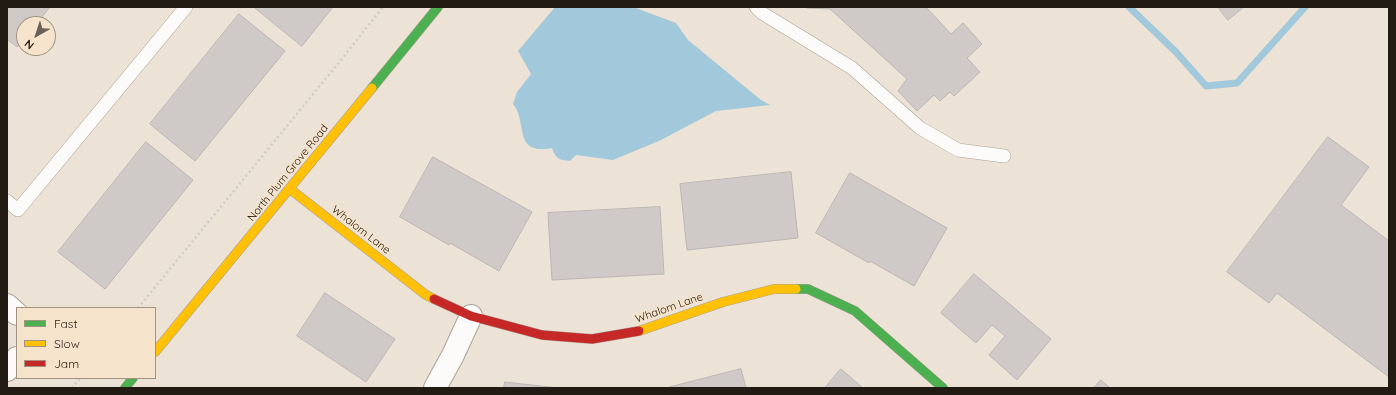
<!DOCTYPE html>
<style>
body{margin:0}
#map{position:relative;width:1396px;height:395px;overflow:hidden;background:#ece2d5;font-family:Quicksand,sans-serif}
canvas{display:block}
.frame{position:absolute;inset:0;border:8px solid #221b13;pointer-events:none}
.legend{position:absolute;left:16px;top:307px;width:140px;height:72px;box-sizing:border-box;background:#f6e3cb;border:1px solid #a19381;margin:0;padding:5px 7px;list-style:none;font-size:12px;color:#221b13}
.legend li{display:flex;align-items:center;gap:8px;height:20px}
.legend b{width:20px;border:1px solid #a19381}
.north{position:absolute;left:16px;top:16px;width:40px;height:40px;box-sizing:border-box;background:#f6e3cb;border:1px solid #a19381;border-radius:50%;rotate:219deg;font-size:11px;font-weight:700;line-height:16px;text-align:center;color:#221b13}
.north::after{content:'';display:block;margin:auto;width:14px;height:18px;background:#696157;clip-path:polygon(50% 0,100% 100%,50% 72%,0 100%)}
</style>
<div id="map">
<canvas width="1396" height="395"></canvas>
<div class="frame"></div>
<ul class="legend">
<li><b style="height:5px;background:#4caf50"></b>Fast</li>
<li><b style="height:5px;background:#ffc107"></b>Slow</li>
<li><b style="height:5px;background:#c62828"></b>Jam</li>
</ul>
<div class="north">N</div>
</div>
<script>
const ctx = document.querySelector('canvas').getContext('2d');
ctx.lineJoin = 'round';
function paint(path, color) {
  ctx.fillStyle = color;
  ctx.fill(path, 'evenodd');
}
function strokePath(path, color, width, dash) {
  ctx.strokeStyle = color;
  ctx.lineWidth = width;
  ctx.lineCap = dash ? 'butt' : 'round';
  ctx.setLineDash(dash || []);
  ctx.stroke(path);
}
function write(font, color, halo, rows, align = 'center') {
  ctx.font = font + ' Quicksand,sans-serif';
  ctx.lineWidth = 3;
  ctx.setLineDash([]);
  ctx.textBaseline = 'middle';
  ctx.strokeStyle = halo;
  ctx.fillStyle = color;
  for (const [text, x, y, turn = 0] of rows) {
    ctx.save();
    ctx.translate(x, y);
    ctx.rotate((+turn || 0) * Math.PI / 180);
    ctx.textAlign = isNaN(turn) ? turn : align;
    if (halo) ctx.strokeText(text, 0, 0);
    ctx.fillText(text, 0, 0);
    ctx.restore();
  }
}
const water = new Path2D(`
 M555 7H633L676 23 688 40 761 100 770 105 716 111 661 140 613 160 576 155 570 161C559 160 556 159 552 148 512 156 528 121 513 104L517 92 531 74 518 51Z`);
const stream = new Path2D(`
 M1129 7 1176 52 1206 86 1237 83 1305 7`);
const building = new Path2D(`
 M7 7H50L36 24H24V39L17 47 7 39Z
 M254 7H333L302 46Z
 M807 7H926L951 34 963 23 982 44 967 58 980 72 954 96 950 92 940 101 934 95 917 111 898 91 907 79 830 9 807 8Z
 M1218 7H1244L1228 20Z
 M239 14 285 51 195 161 150 124Z
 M1328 137 1369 167 1341 205 1389 241V377L1277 293 1269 303 1227 272Z
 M146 142 193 180 105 289 58 252Z
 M433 157 532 212 499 271 450 243 449 245 400 217Z
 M791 172 798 238 687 250 680 184Z
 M850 173 947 228 914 286 870 261 869 263 816 233Z
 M660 207 664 274 552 280 548 213Z
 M974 274 1051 339 1017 380 989 355 1005 336 992 325 976 343 941 313Z
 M325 293 395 339 366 382 297 336Z
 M741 369 746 388H666Z
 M841 369 863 388H825Z
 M1101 380 1110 388H1094Z
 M505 382 558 388H504Z`);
const path = new Path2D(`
 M138 308 341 60 383 7
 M72 388 80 378`);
const lane = new Path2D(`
 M756 7 762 13 852 68 920 128 958 150 1004 156
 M7 201 18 210 186 7`);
const street = new Path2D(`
 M7 305 17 314
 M7 370 17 358
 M435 388 453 355 471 316`);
const fast = new Path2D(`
 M372 88 438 7
 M796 289H808L855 311 943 388
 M125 388 133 378`);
const slow = new Path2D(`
 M290 189 426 295 434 299
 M639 331 723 302 774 289H796
 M155 352 372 88`);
const jam = new Path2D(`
 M434 299 471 316 542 335 592 339 639 331`);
const streetNames = [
 ["North Plum Grove Road",288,173,-51],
 ["Whalom Lane",361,230,38],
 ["Whalom Lane",669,308,-19]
];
paint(water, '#a2c9db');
strokePath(stream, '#a2c9db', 7);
paint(building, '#cfc9c8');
strokePath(building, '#bbb5b4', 1);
strokePath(lane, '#aaa298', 14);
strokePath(street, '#aaa298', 24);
strokePath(fast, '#aaa298', 10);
strokePath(slow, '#aaa298', 10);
strokePath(jam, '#aaa298', 10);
strokePath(path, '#ceccc8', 2.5, [2, 3]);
strokePath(lane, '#fcfbf9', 13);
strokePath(street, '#fcfbf9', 22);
strokePath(fast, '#4caf50', 9);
strokePath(slow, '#ffc107', 9);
strokePath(jam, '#c62828', 9);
write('11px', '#221b13', '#f6e3cb', streetNames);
</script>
